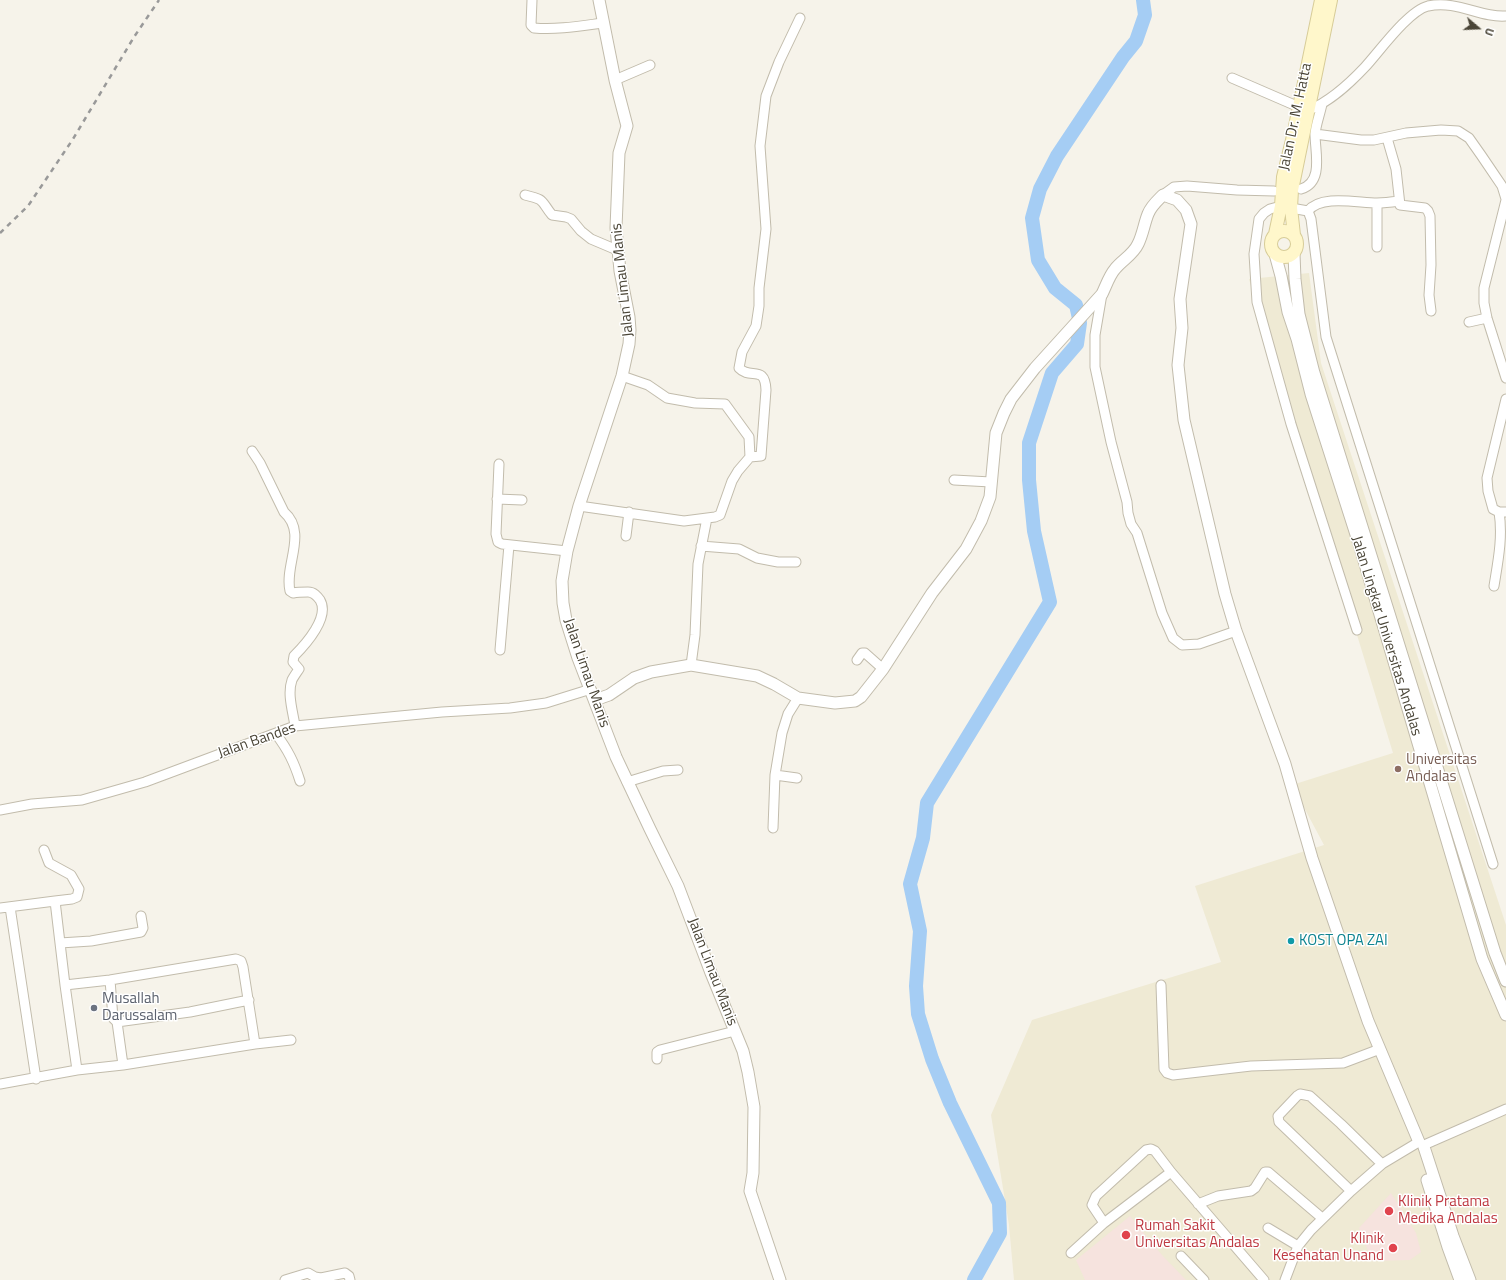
<!DOCTYPE html>
<style>
body{margin:0}
#map{position:relative;width:1506px;height:1280px;overflow:hidden;background:#f6f3ea;font-family:"Titillium Web",sans-serif}
canvas{display:block}
.north{position:absolute;left:1458px;top:8px;width:40px;height:40px;-webkit-text-stroke:3px #fff;paint-order:stroke;rotate:109deg;font-size:11px;font-weight:700;line-height:16px;text-align:center;color:#4a4537}
.north::after{content:'';display:block;margin:auto;width:14px;height:18px;background:#4a4537;clip-path:polygon(50% 0,100% 100%,50% 72%,0 100%)}
</style>
<div id="map">
<canvas width="1506" height="1280"></canvas>
<div class="north">U</div>
</div>
<script>
const ctx = document.querySelector('canvas').getContext('2d');
ctx.lineJoin = 'round';
function paint(path, color) {
  ctx.fillStyle = color;
  ctx.fill(path, 'evenodd');
}
function strokePath(path, color, width, dash) {
  ctx.strokeStyle = color;
  ctx.lineWidth = width;
  ctx.lineCap = dash ? 'butt' : 'round';
  ctx.setLineDash(dash || []);
  ctx.stroke(path);
}
function write(font, color, halo, rows, align = 'center') {
  ctx.font = font + ' "Titillium Web",sans-serif';
  ctx.lineWidth = 3;
  ctx.setLineDash([]);
  ctx.textBaseline = 'middle';
  ctx.strokeStyle = halo;
  ctx.fillStyle = color;
  for (const [text, x, y, turn = 0] of rows) {
    ctx.save();
    ctx.translate(x, y);
    ctx.rotate((+turn || 0) * Math.PI / 180);
    ctx.textAlign = isNaN(turn) ? turn : align;
    if (halo) ctx.strokeText(text, 0, 0);
    ctx.fillText(text, 0, 0);
    ctx.restore();
  }
}
const education = new Path2D(`
 M1309 273 1321 363 1506 925V1280H1014L1009 1225 991 1115 1032 1020 1221 962 1195 886 1324 845 1292 785 1393 753 1343 589 1276 377 1249 279Z`);
const medical = new Path2D(`
 M1391 1193 1416 1233 1421 1252 1410 1260 1372 1261 1359 1228Z
 M1130 1216 1162 1255 1186 1280H1085L1076 1260Z`);
const river = new Path2D(`
 M974 1280 1000 1233 999 1203 950 1103 932 1059 918 1014 916 986 920 931 910 884 923 838 927 803 1050 602 1034 531 1029 480V443L1052 373 1077 344 1080 323 1076 305 1055 288 1038 260 1032 218 1040 189 1057 156 1123 57 1136 41 1145 15 1143 0`);
const minor = new Path2D(`
 M532 0 531 25 534 28C557 30 580 26 603 23
 M1232 78 1299 107
 M615 80 650 65
 M1309 110C1331 101 1349 84 1365 67 1379 52 1408 11 1428 6 1458 0 1480 18 1506 16
 M1315 134 1361 140H1374L1406 133 1441 130 1458 131 1469 138 1481 155 1502 186 1506 199
 M1387 138 1396 169 1400 205 1425 208 1428 211 1430 216 1431 265 1429 295 1431 311
 M1301 189C1324 182 1315 152 1315 134 1316 124 1320 114 1322 104
 M525 195C546 200 540 200 552 215L566 217 571 219 581 231 591 239 617 250
 M1163 195 1174 187 1187 186 1237 190 1274 191
 M1506 200 1484 288V303L1487 318 1506 378
 M1377 203V247
 M1281 206 1270 209 1264 213 1259 219 1254 254 1257 302 1291 424 1357 630
 M1291 208 1308 211 1311 219 1326 337 1493 864
 M1308 211C1321 194 1358 203 1377 203 1385 203 1392 202 1399 201
 M1102 294 1095 335V367L1111 442 1127 502 1128 513 1131 524 1137 533 1162 613 1173 638 1182 645 1199 644 1236 631
 M1469 322 1487 318
 M1506 399 1487 478 1488 491 1493 509 1499 512H1506
 M252 451 260 463 284 512C308 533 284 565 290 591L293 593C298 592 303 592 308 592 314 592 317 596 320 600 330 617 306 644 294 656L293 662 299 669C297 672 294 676 292 680 287 694 293 712 295 726
 M750 457 761 456 766 390C765 364 750 380 739 368L742 352 756 326 759 306V288L766 229 760 146 766 96 779 62 800 18
 M499 464 496 534 498 542 502 544 567 551
 M954 480 991 482
 M497 499 522 500
 M579 506 684 521 715 517 720 515 732 481 738 471 750 457 749 437 725 404 695 403 667 398 648 385 622 376
 M626 536 629 512
 M701 546 739 549 757 558 778 562H796
 M1494 586C1498 561 1503 537 1499 512
 M500 650 509 545
 M857 660 862 653H865L883 669
 M691 665 695 635 698 564 707 518
 M276 734C288 750 294 762 300 781
 M775 775 797 778
 M627 782 663 771 678 770
 M0 810 32 804 82 800 145 782 295 726 442 712 510 708 546 703 591 689
 M773 828 775 775 782 733 788 714 798 698
 M44 850 49 863 71 875 79 889 77 897 72 899 55 901 65 985
 M10 907 36 1079
 M0 908 55 901
 M60 943 91 941 141 932 143 928 141 916
 M110 980 113 1018 117 1022 190 1012 249 1000
 M1161 985 1164 1069 1167 1073 1173 1075 1251 1066 1343 1063 1380 1049
 M117 1022 123 1065
 M657 1059V1052L660 1050 735 1031
 M77 1070 65 985 110 980 236 959 241 961 243 967 255 1044
 M0 1084 77 1070 123 1065 255 1044 291 1040
 M1424 1145 1506 1109
 M1351 1191 1279 1122 1278 1116 1297 1096 1300 1094 1310 1096 1341 1124 1382 1164
 M1198 1204 1218 1196 1251 1191 1255 1188 1265 1172H1268L1322 1218
 M1104 1223 1092 1205 1096 1196 1146 1150 1151 1149 1155 1151 1171 1172 1264 1280
 M1268 1228 1298 1246
 M1071 1253 1104 1223 1171 1172
 M1181 1256 1204 1280
 M285 1280 308 1273 315 1277 321 1278 345 1273 349 1276 350 1280
 M1285 1280 1298 1246 1311 1230 1351 1191 1382 1164 1417 1143`);
const tertiary = new Path2D(`
 M599 0 615 80 627 126 619 153 616 228 620 271 629 317 630 330 629 344 622 376 579 506 567 551 562 581 563 603 566 620 578 658 616 757 650 829 678 886 711 973 743 1051 748 1072 754 1107 753 1173 750 1191 780 1280
 M1275 254 1281 276 1288 312 1297 339 1311 394 1360 547 1482 959 1506 1015
 M1294 254 1295 279 1299 314 1314 373 1495 953 1506 981
 M595 700 609 695 634 678 651 672 691 665 757 676 774 684 798 698 835 703 855 701 861 697 883 669 932 593 966 549 981 521 990 497 996 433 1004 413 1011 399 1035 368 1102 294C1106 286 1109 276 1115 269 1122 260 1133 255 1138 244 1143 234 1144 224 1148 214 1151 206 1157 201 1163 195L1177 200 1186 210 1191 224 1180 299 1182 328 1178 365 1184 420 1225 594 1236 631 1285 764 1312 858 1368 1021 1419 1142
 M1424 1147 1453 1236 1470 1280
 M1427 1180 1448 1247 1460 1280`);
const secondary = new Path2D(`
 M1271 244a13 13 0 1 1 26 0a13 13 0 1 1-26 0Z
 M1275 234 1281 206 1283 177 1293 136 1321 0
 M1294 235 1291 208 1292 190 1331 0`);
const rail = new Path2D(`
 M0 233 28 206 73 139 134 37 159 0`);
const markers = [
 [1398,769,4,"#8d6e63"],
 [1291,941,4,"#0f9aa8"],
 [94,1008,4,"#6b7280"],
 [1389,1211,5,"#e0444e"],
 [1126,1235,5,"#e0444e"],
 [1393,1248,5,"#e0444e"]
];
const streetNames = [
 ["Jalan Dr. M. Hatta",1296,117,-78],
 ["Jalan Limau Manis",623,280,-96],
 ["Jalan Lingkar Universitas Andalas",1386,636,73],
 ["Jalan Limau Manis",586,673,71],
 ["Jalan Bandes",257,741,-19],
 ["Jalan Limau Manis",712,972,69]
];
const educationNames = [
 ["Universitas",1406,760],
 ["Andalas",1406,777]
];
const cultureNames = [
 ["KOST OPA ZAI",1299,941]
];
const worshipNames = [
 ["Musallah",102,999],
 ["Darussalam",102,1016]
];
const healthNames = [
 ["Klinik Pratama",1398,1202],
 ["Medika Andalas",1398,1219],
 ["Rumah Sakit",1135,1226],
 ["Universitas Andalas",1135,1243],
 ["Klinik",1384,1239,"right"],
 ["Kesehatan Unand",1384,1256,"right"]
];
paint(education, '#efead4');
paint(medical, '#f6e3de');
strokePath(river, '#a5cdf4', 14);
strokePath(minor, '#c2bcac', 11);
strokePath(tertiary, '#c2bcac', 13);
strokePath(secondary, '#d7cc98', 14);
strokePath(minor, '#fff', 9);
strokePath(tertiary, '#fff', 11);
strokePath(secondary, '#fff7cb', 12);
strokePath(rail, '#999', 2.5, [5, 5]);
for (const [x, y, r, color] of markers) {
  const dot = new Path2D();
  dot.arc(x, y, r, 0, 2 * Math.PI);
  ctx.fillStyle = color;
  ctx.fill(dot);
  strokePath(dot, '#fff', 1.5);
}
write('15px', '#4a4537', '#fff', streetNames);
write('15px', '#785e54', '#fff', educationNames, 'left');
write('15px', '#0d838f', '#fff', cultureNames, 'left');
write('15px', '#5b616d', '#fff', worshipNames, 'left');
write('15px', '#be3a42', '#fff', healthNames, 'left');
</script>
